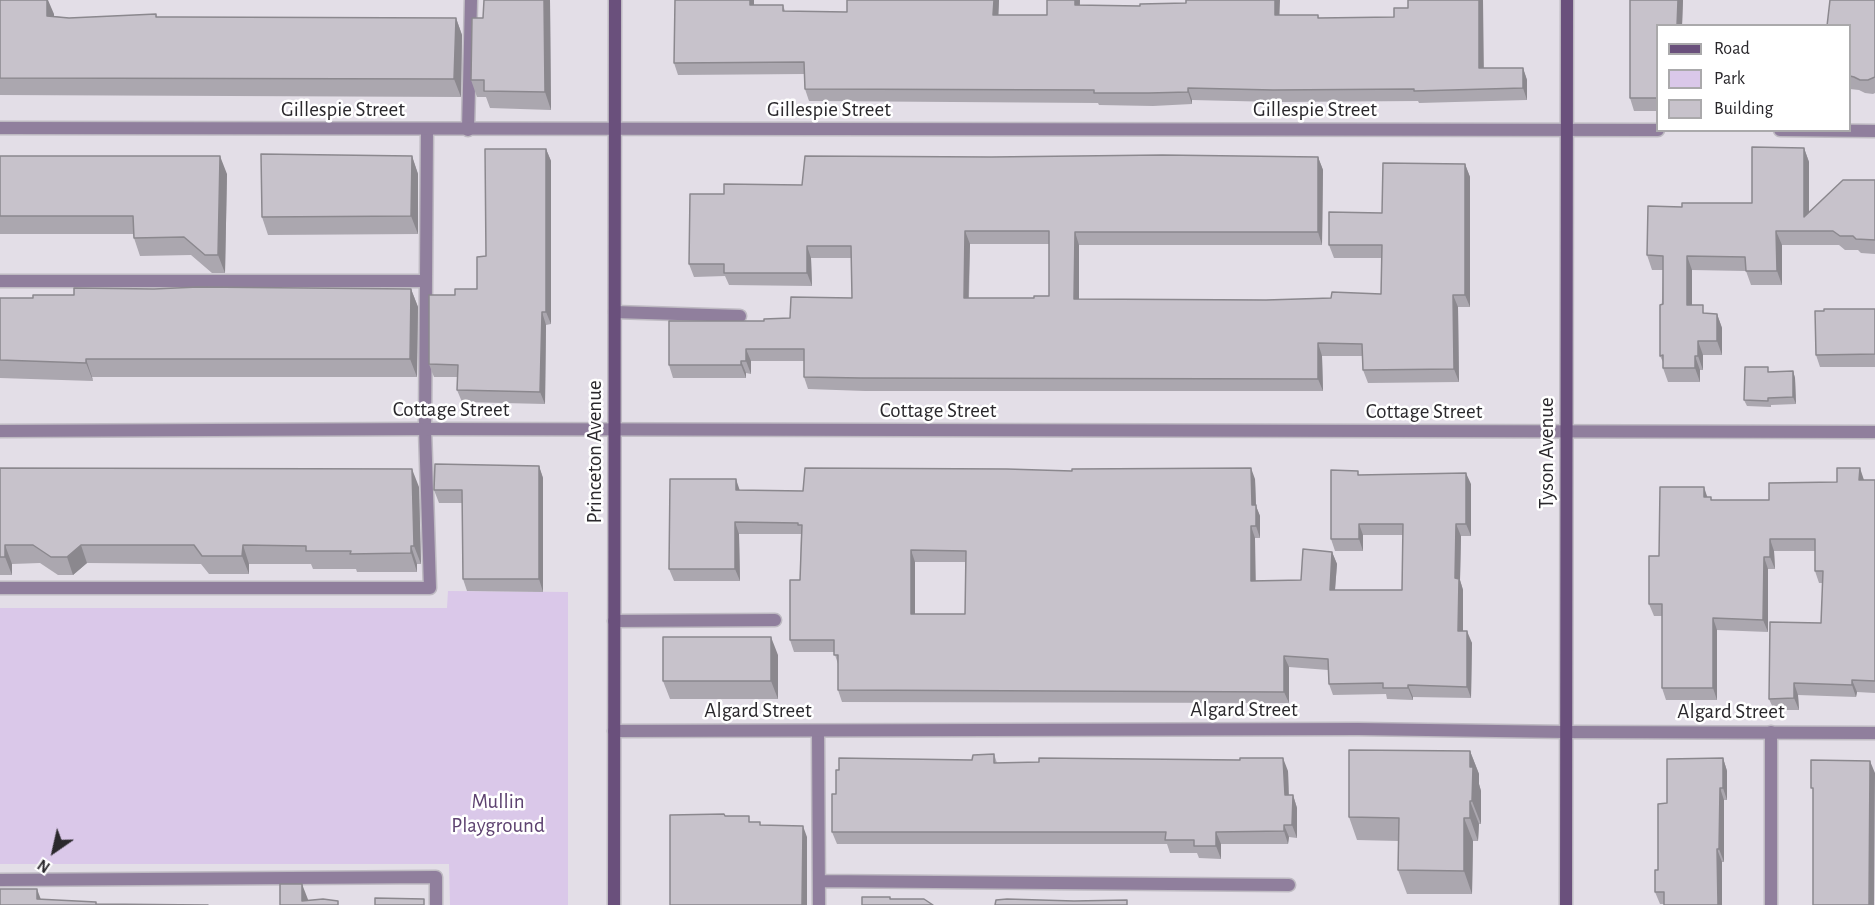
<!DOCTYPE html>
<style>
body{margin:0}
#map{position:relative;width:1875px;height:905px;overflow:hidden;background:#e3dee7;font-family:"Alegreya Sans",sans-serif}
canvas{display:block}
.legend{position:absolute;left:1656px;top:24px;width:195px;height:108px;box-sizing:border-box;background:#fff;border:2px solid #aaa9ab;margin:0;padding:8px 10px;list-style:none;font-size:18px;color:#2a282c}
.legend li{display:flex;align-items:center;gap:12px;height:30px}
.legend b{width:30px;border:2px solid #aaa9ab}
.north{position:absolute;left:24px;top:821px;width:60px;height:60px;-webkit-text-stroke:4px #fff;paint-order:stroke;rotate:214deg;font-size:16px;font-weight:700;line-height:24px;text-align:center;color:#2a282c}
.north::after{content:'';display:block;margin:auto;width:21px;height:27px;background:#2a282c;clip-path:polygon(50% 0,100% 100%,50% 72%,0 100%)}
</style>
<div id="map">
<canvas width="1875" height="905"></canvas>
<ul class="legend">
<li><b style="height:8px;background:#6a507c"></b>Road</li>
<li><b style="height:16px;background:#dac8e9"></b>Park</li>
<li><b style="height:16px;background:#c7c2cb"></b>Building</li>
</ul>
<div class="north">N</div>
</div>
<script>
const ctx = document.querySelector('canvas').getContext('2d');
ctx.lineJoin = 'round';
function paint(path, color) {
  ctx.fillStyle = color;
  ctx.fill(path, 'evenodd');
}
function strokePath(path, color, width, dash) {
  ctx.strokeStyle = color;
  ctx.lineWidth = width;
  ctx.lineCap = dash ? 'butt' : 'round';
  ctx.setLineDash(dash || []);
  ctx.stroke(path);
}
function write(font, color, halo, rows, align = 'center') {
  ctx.font = font + ' "Alegreya Sans",sans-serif';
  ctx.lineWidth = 5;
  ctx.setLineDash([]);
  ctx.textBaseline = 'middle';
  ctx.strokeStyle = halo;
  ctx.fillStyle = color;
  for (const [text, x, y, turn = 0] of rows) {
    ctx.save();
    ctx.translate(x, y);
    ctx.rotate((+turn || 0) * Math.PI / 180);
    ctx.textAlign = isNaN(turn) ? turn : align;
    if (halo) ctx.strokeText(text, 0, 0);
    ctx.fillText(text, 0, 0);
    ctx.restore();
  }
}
const green = new Path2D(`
 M448 591 568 592V905H450L449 864H0V608H447Z`);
const lane = new Path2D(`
 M468 130 471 0
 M0 281H426
 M615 312 740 316
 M0 588H430L425 429 427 129
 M614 621 775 620
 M818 731 819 905
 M1771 732V905
 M0 880 436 877V905
 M819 881 1289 885`);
const street = new Path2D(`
 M0 128 1658 130
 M1780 130 1875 131
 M0 431 425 429 1875 432
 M614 731 1358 729 1566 732 1875 733`);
const secondary = new Path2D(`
 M614 905 615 0
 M1566 905 1567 0`);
const wall = new Path2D(`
 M0 0 54 14V16L69 18 156 14 157 17 456 18 462 35 461 97 0 95Z
 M550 0 551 110 490 108 486 97H477L471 80 483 18Z
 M847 0H999L998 15H1047L1080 0V5L1279 15H1318L1319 18 1394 17 1408 8V0H1483V68H1523L1527 80V100L1419 103 1418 101 1277 102 1192 100V104L1153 106 1099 105 1098 103 809 101 805 89 804 74 678 75 674 63 754 5H783L785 11 847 12Z
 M1630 0H1683L1682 26H1658V111H1634L1630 98Z
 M1875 0V93L1873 94 1865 93 1859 90 1850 89V26Z
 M1804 148 1809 162V212L1875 180V254L1861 253 1858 250H1845L1839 245H1782V285H1751L1746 271 1692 270V305L1706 314H1717L1722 328V355H1703V370H1700V382H1668L1663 368V362L1660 356 1663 270H1652L1647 255 1682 207 1752 203Z
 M546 149 551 161V324L546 325 545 404 462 402 457 390V377H434L429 364 455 295 477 289 486 256Z
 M0 156 227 174 225 273H212L191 255 140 256 134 238 133 234H0Z
 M412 156 418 174V234L268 235 262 217Z
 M991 157H1318L1323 170 1322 245H1079V299L1266 300 1331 298 1381 294 1382 258H1334L1329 245 1465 164 1470 177V307H1458L1459 382 1368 383 1363 370V356H1322L1323 391H865L808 389 804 377V361H751V374L746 373V378H673L669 365 764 321 790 318 852 298 851 258H811L812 286 729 285 725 276 694 277 689 264 724 194 802 185ZM970 244H1049V296L1034 298H969Z
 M154 289H411L418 307 417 377H92L93 381 0 378V298H33Z
 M1875 309V367H1820L1816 355 1824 311Z
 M1793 371 1795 378 1796 404 1771 405V407L1747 406 1744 400 1770 372Z
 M539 466 543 478V592L467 591 463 579 462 503H439L434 490Z
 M0 468 419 487 421 564H417V572H357L356 569H313L311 564H249V574H209L201 564 87 563 73 575H58L40 563 12 564V575H0Z
 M1359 475 1471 484V536H1461L1460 580 1463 590V631L1472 643 1471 698 1413 697V700L1387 699 1386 694 1333 695 1329 684 1328 670 1289 667V703L842 702 838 690V664L834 652H794L790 640 800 580 801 534H739L740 581H674L669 569 740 490 803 491 1255 479 1256 506 1260 516V538H1255V581L1301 580 1332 552 1337 564 1335 590H1402L1403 535H1363V551H1335L1331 539ZM915 562H966L965 614H915Z
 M1864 480H1875V693L1857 692 1856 697 1798 695 1799 710H1774L1769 699 1821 623 1823 583H1819L1815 571V551H1774L1775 569H1768V632L1717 630V700H1666L1662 688V616H1654L1649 604 1659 556 1708 497 1712 500H1769L1837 482Z
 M778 655V699H670L663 681Z
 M1470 751 1479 774V784L1481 791V824H1479L1478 841H1473L1472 894H1407L1398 870 1399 841 1357 840 1349 817Z
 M994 754 997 763 1288 771 1289 795H1293L1297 808V838L1289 837 1288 844H1221V859L1199 858 1197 853H1170L1167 844H837L832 832 839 770 972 760Z
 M1723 758 1727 771V800H1724V862H1722L1664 904H1660L1655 892 1658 870Z`);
const shadedWall = new Path2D(`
 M47 0H48L54 14V33L47 16Z
 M544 0H550L551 110 545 92Z
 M750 0H754V17L750 5Z
 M994 0H999L998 27 993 15Z
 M1075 0H1080L1079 18 1075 5Z
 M1275 0H1280L1279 27 1275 15Z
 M1479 0H1483L1484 80 1479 68Z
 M1678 0H1683L1682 26H1677Z
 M456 18 462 35 461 97 454 79Z
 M1523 68 1527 80V100L1523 88Z
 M1188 88 1192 100V104L1188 92Z
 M1804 148 1809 162V231L1804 217Z
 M546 149 551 161V324L546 312Z
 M220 156 227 174 225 273 218 255Z
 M412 156 418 174V234L411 216Z
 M1318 157 1323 170 1322 245 1318 232Z
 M1465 164 1470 177V307L1465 295Z
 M965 231 970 244 968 310 964 298Z
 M1776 231 1782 245V285L1777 271Z
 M1075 232 1079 245V312L1074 299Z
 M807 246 811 258 812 286 807 273Z
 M1687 256 1692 270V319L1687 305Z
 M411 289 418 307 417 377 410 359Z
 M1453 295 1458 307 1459 382 1454 369Z
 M542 312 546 325 545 404 540 392Z
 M1717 314 1722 328V355L1717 341Z
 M1698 341 1703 355V370L1698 356Z
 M1318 343 1322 356 1323 391 1318 379Z
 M746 349 751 361V374L746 361Z
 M1695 356 1700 370V382L1695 368Z
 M86 359 92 377 93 381 86 363Z
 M741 361 746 373V378L741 365Z
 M1793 371 1795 378 1796 404 1793 397Z
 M539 466 543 478V592L539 579Z
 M1251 468 1255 479 1256 506 1260 516V538L1256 526 1252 505Z
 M1860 468 1864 480V492L1859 480Z
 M412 469 419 487 421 564 414 546Z
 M1466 473 1471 484V536L1466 524Z
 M736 479 740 491 736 490Z
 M1704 487 1708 499 1704 497Z
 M735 522 739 534 740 581 735 569Z
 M1359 524 1363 535V551L1359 539Z
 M1456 524 1461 536 1460 580 1463 590V643L1458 631 1455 578Z
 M1251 526 1255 538 1256 592 1251 581Z
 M1770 539 1774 551 1775 569 1770 557Z
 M5 545 12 564V575L5 557Z
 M81 545 87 563 73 575 67 557Z
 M243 545 249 564V574L242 556Z
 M411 546 417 564V572L411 553Z
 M911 550 915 562V626L911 614Z
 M1332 552 1337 564 1334 602 1330 590Z
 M1764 557 1768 569V632L1763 620Z
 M1713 618 1717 630V700L1713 688Z
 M1467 631 1472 643 1471 698 1467 687Z
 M771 637 778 655V699L771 681Z
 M1284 656 1289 667V703L1284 692Z
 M1852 680 1857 692 1856 697 1852 685Z
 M1794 683 1798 695 1799 710 1794 698Z
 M1408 685 1413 697V700L1408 688Z
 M1470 751 1479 774V784L1481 791V824L1472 801 1470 767Z
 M1283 758 1288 771 1289 808 1285 795Z
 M1723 758 1727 771V800L1723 788Z
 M1870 761 1875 773 1874 905H1869Z
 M1720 788 1724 800V862L1719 849Z
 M1293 795 1297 808V838L1292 825Z
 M1470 801 1479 824 1478 841 1470 818Z
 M1464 818 1473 841 1472 894 1464 871Z
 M1284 825 1289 837 1288 844 1284 831Z
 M803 826 807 837V905H802Z
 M1216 832 1221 844V859L1216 846Z
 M1717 849 1722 862V905H1718Z
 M302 884 309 902 302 901Z
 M37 889 43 905 37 899Z`);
const building = new Path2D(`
 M0 0H47V16L69 18 156 14V17H177L456 18 454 79 0 78Z
 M484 0H544L545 92 484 91V80H471L472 18H483Z
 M675 0H750V5H783V11L847 12V0H994L993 15H1047V0H1075V5L1140 6V4L1186 3V0H1275V15H1318V18L1394 17V8H1408V0H1479V68H1523V88L1414 91V89L1273 90 1188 88V92L1149 93H1094V90L805 89 804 62 674 63Z
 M1630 0H1678L1677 26H1658V98H1630Z
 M1830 0H1875V77L1868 80H1860L1854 77 1850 76V26H1827Z
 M1752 147 1804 148V217L1843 180H1875V240L1856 239 1853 236H1840L1833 231H1776L1777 271H1746L1745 257 1687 256V305H1703V313L1717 314V341H1698V356H1695V368H1663V355L1660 356V305L1663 304V256L1647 255 1648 206 1682 207V203H1752Z
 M485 149H546V312H542L540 392 457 390 458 365 429 364V295H455V289H477V257L486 256Z
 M261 154 412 156 411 216 262 217Z
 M1162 155 1318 157V232H1075L1074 299 1266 300 1331 298 1332 292 1381 294 1382 245H1329V212L1382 213 1383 163 1465 164V295H1453L1454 369 1363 370 1362 344 1318 343V379L861 378 804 377V349H746V361H741V365H669V321H764V319L790 318 791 297 852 298 851 246H807V273H724V264H689L690 194H724V184L802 185 805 156 991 157ZM965 231H1049V296H1034V298H964Z
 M0 156H220L218 255H205L184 237 134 238 133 216H0Z
 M198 287 411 289 410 359H86V363L0 360V298H33V295H74V288L154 289Z
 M1824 309H1875V354L1816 355 1815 311H1824Z
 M1745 367H1768V372L1793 371V397L1768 398V401L1744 400Z
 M435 464 539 466V579H463L462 490H434Z
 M0 468 412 469 414 546H411V553L350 554 351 551H306V546L243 545 242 556H202L194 545H81L67 557H51L33 545H5V557H0Z
 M805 468 1007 469 1072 471V469L1251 468 1252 505H1256V526H1251V581L1301 580 1303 549 1332 552 1330 590H1402L1403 524H1359V539H1331V470L1358 471V475L1466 473V524H1456L1455 578 1459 579 1458 631H1467V687L1408 685V688H1383V683L1329 684 1328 659 1284 656V692L838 690V655H834V640H790V580H800L802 525H798V523L735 522V569H669L670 479H736V490L803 491ZM911 550 966 551 965 614H911Z
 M1837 468H1860L1859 480H1875V681L1852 680V685L1794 683V698L1769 699 1770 622 1821 623 1823 571H1815V539H1770V557H1764L1763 620 1713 618V688H1662V604H1649V556H1659L1660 487H1704V497H1711V500H1769V483L1837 482Z
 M663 637H771V681H663Z
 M1349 750 1470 751V767H1473L1472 801H1470V818H1464V871L1398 870 1399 818 1349 817Z
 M994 754V763L1039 762V758L1240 760V758H1283L1285 795H1293L1292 825H1284V831L1216 832V846H1194V840H1165L1166 832H832V794H836V770H839V758L972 760 973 755Z
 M1723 758V788H1720L1719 849H1717L1718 905H1664V892H1655V870H1658V804L1667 803V759Z
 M1811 760 1870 761 1869 905H1813V788H1811Z
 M724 814 725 816H749V822H760V825L803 826 802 905H670V815Z
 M280 884H302V901L323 899 338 901V905H280Z
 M0 889H37V899L96 902V904L208 905H0Z
 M862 897H890V899H924L933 905H862Z
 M375 898 424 899V905H375Z
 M1007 899 1074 901 1127 900V905H995L996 900Z`);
const streetNames = [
 ["Gillespie Street",343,110],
 ["Gillespie Street",829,110],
 ["Gillespie Street",1315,110],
 ["Cottage Street",451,410],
 ["Cottage Street",938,411],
 ["Cottage Street",1424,412],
 ["Princeton Avenue",595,452,-90],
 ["Tyson Avenue",1547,453,-90],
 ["Algard Street",1244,710],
 ["Algard Street",758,711],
 ["Algard Street",1731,712]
];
const parkNames = [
 ["Mullin",498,802],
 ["Playground",498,826]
];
paint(green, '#dac8e9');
strokePath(lane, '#bebac2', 15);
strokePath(street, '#bebac2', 15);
strokePath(secondary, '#bebac2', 15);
strokePath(lane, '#907f9d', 12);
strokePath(street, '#907f9d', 12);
strokePath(secondary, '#6a507c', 12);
paint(wall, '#aba7af');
paint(shadedWall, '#8b888e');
paint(building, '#c7c2cb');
strokePath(building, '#8b888e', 1.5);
write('21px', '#2a282c', '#fff', streetNames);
write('21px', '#5d4270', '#fff', parkNames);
</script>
